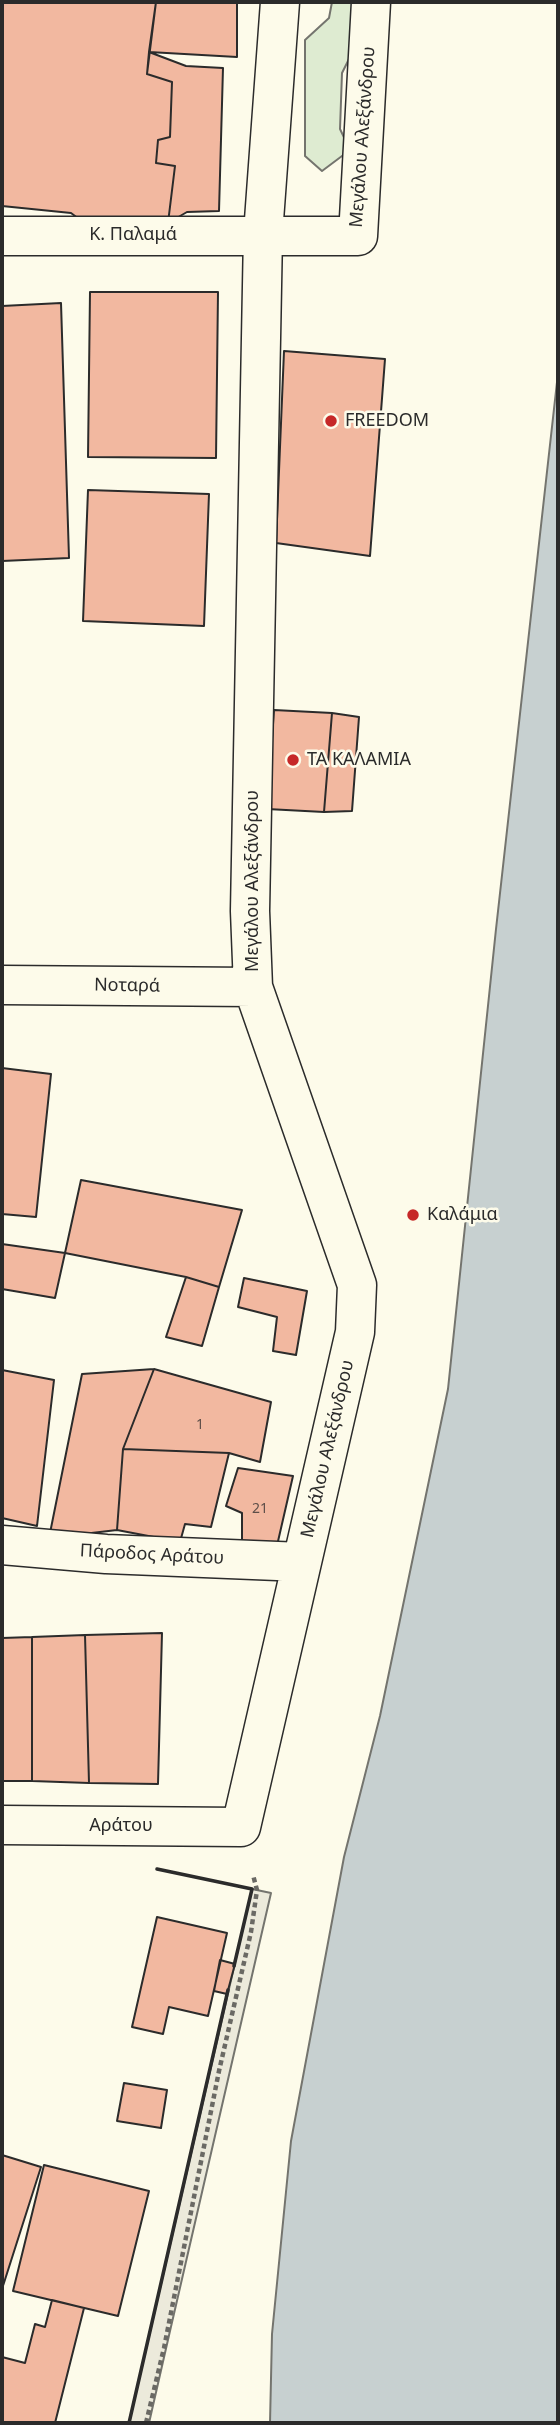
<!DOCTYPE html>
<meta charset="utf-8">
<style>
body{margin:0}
#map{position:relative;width:560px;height:2425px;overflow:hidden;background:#fdfbea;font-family:"Noto Sans",sans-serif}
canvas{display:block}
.frame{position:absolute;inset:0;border:4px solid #2b2b2b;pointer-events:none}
</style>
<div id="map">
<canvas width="560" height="2425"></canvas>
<div class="frame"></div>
</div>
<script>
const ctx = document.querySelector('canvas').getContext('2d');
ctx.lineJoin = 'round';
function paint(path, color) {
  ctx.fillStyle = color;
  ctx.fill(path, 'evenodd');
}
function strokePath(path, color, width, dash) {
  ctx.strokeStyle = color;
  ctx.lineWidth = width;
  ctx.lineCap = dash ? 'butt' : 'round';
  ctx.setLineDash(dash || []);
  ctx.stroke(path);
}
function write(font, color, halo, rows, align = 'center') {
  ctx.font = font + ' "Noto Sans",sans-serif';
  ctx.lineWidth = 5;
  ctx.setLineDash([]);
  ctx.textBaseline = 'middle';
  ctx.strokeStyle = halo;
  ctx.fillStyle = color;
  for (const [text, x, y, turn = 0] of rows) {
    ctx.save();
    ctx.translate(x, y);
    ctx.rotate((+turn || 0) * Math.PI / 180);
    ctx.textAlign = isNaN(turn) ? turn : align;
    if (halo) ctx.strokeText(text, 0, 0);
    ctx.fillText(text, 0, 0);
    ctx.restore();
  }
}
const green = new Path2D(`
 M332 2H358L352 53 342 73 340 129 350 150 322 171 305 156V40L329 18Z`);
const parking = new Path2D(`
 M252 1889 271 1893 170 2331 149 2423H129Z`);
const water = new Path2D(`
 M558 373V2423H270L272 2334 291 2141 344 1857 380 1716 448 1389 496 929Z`);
const building = new Path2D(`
 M2 2H156L147 74 172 82 170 137 158 140 156 163 175 166 168 223 79 219 71 213 2 206Z
 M156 2H237V57L149 52Z
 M149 52 186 66 223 68 219 211 187 212 168 223 175 166 156 163 158 140 170 137 172 82 147 74Z
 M90 292H218L216 458 88 457Z
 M61 303 69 558 2 561V306Z
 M284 351 385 359 370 556 276 543Z
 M88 490 209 494 204 626 83 621Z
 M274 710 332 713 324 812 267 809Z
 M332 713 359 717 352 811 324 812Z
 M2 1068 51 1074 36 1217 2 1214Z
 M81 1180 242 1210 219 1287 186 1277 65 1253Z
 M2 1244 65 1253 55 1298 2 1289Z
 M186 1277 219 1287 202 1346 166 1337Z
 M244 1278 307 1291 296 1355 273 1351 277 1317 238 1307Z
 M154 1369 271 1402 260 1462 229 1453 123 1449Z
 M154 1369 123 1449 117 1530 49 1538 82 1374Z
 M2 1370 54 1380 37 1526 2 1518Z
 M123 1449 229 1453 211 1527 185 1524 180 1542 117 1530Z
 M238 1468 293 1476 276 1550 242 1543V1513L226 1506Z
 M162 1633 158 1784 89 1783 85 1635Z
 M85 1635 89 1783 32 1781V1637Z
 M32 1637V1781H2V1638Z
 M157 1917 227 1933 208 2016 169 2007 163 2034 132 2027Z
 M220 1960 235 1964 227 1994 214 1991Z
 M124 2083 167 2090 161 2128 117 2121Z
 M2 2155 41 2167 2 2289Z
 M44 2165 149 2191 118 2316 13 2291Z
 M52 2300 84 2308 55 2423H2V2357L25 2363 35 2324 45 2327Z`);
const path = new Path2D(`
 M146 2423 164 2348 219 2071 251 1932 257 1890 253 1875`);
const street = new Path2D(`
 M2 236H358L371 2
 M2 985 253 987
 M2 1545 106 1554 302 1562
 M2 1825 241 1827 355 1332 357 1285 253 987 250 911 263 234 280 2`);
const wall = new Path2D(`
 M157 1869 252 1889 234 1966
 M129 2423 228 1990`);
const markers = [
 [331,421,7,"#c62828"],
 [293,760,7,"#c62828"],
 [413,1215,7,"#c62828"]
];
const numberNames = [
 ["1",200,1425],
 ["21",260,1509]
];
const streetNames = [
 ["Μεγάλου Αλεξάνδρου",363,137,-86],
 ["Κ. Παλαμά",133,235],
 ["Μεγάλου Αλεξάνδρου",253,881,-90],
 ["Νοταρά",127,986,1],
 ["Μεγάλου Αλεξάνδρου",328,1449,-77],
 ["Πάροδος Αράτου",152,1555,3],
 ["Αράτου",121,1826]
];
const poiNames = [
 ["FREEDOM",345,421],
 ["ΤΑ ΚΑΛΑΜΙΑ",307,760],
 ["Καλάμια",427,1215]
];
paint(green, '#deebd1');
strokePath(green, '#74746e', 2);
paint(parking, '#eceadb');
strokePath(parking, '#74746e', 2);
paint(water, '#c7d0d0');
strokePath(water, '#74746e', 2);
paint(building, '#f2b8a0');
strokePath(building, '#2b2b2b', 2);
strokePath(street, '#2b2b2b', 41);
strokePath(path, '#6a6964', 4.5, [5, 3.5]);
strokePath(street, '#fdfbea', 38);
strokePath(wall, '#2b2b2b', 3.5);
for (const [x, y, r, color] of markers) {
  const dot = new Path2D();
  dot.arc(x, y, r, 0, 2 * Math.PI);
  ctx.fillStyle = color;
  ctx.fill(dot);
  strokePath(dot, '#fdfbea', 2.5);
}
write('14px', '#5d4e48', null, numberNames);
write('18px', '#2b2b2b', '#fdfbea', streetNames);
write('18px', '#2b2b2b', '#fdfbea', poiNames, 'left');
</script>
